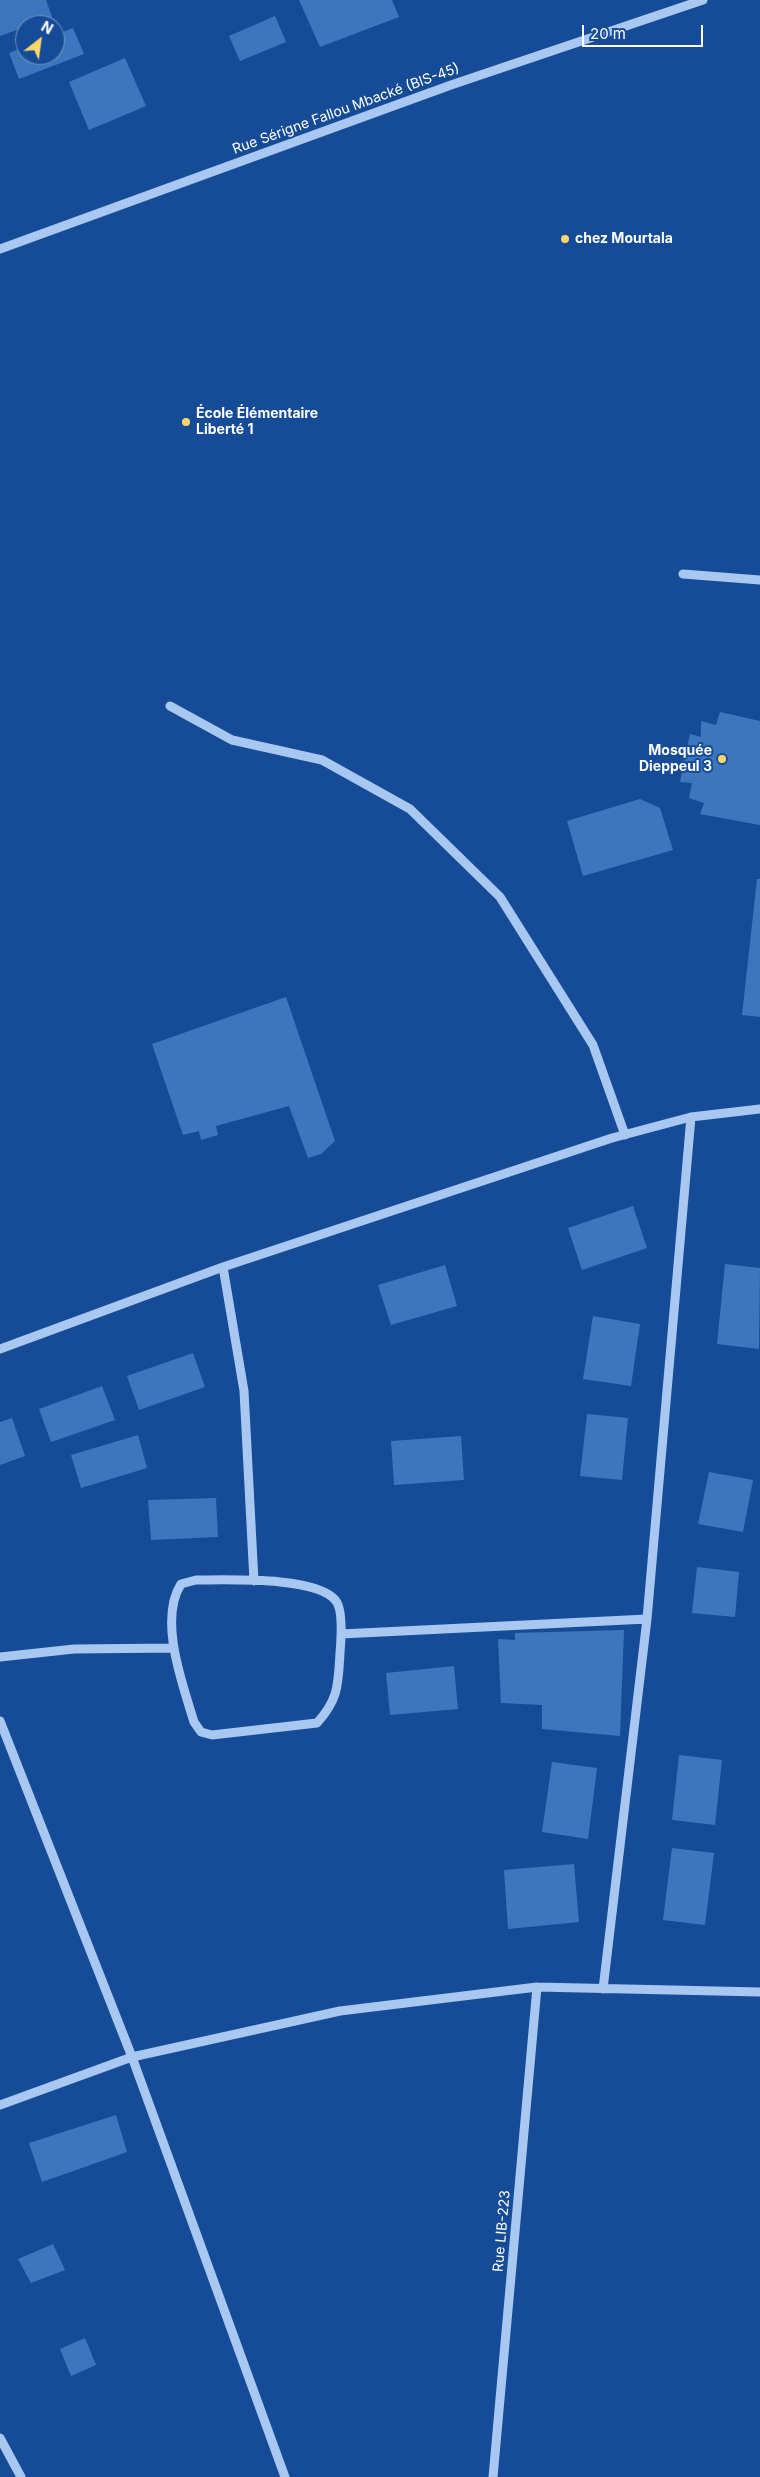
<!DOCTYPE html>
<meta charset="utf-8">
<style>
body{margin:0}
#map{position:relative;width:760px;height:2477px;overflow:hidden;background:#164c97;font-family:Inter,sans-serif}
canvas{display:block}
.north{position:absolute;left:15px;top:15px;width:50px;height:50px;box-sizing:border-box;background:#164c97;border:1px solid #7394c1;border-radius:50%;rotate:30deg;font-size:14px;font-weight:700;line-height:20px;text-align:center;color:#fff}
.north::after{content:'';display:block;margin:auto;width:18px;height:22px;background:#ffd669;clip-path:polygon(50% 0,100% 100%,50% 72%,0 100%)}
.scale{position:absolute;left:582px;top:25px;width:121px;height:22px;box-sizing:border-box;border:2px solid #fff;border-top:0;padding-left:6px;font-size:15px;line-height:18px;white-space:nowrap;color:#fff;-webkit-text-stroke:4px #164c97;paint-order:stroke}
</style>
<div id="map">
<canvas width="760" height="2477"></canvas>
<div class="north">N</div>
<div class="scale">20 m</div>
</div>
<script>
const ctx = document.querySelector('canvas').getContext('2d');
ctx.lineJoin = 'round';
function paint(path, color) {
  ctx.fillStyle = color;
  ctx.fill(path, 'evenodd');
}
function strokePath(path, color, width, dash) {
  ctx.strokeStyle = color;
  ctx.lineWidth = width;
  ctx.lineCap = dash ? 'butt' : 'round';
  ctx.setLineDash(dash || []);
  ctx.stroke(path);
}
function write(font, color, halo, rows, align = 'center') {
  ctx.font = font + ' Inter,sans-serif';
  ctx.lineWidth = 4;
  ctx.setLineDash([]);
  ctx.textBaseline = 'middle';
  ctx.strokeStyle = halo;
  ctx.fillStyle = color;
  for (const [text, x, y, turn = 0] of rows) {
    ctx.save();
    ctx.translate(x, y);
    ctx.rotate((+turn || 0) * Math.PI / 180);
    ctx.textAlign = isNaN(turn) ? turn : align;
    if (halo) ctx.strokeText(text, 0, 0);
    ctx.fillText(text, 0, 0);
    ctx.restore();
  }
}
const building = new Path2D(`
 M0 0H46L52 17 0 36Z
 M299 0H392L399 17 320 47Z
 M275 16 286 42 240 61 229 36Z
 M73 28 84 54 19 79 9 53 25 47V55H55V35Z
 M125 58 146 106 89 130 69 82Z
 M720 712 760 721V825L700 814 704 803 689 798 692 783 680 782 690 734 701 737V721L716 725Z
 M640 799 660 808 673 850 583 876 567 821Z
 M757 879H760V1017L742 1015Z
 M286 997 335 1141 321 1154 308 1158 289 1106 216 1126 218 1135 201 1140 199 1131 183 1135 152 1044Z
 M633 1206 647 1248 582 1270 568 1228Z
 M725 1264 760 1268 759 1349 717 1344Z
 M445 1265 457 1306 391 1325 378 1285Z
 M593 1316 640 1324 631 1386 583 1379Z
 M193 1353 205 1387 139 1410 127 1376Z
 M102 1386 115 1420 51 1442 39 1409Z
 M587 1414 628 1418 622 1480 580 1476Z
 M12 1418 25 1456 0 1465V1422Z
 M138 1435 147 1468 81 1488 71 1455Z
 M461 1436 464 1480 394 1485 391 1441Z
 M709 1472 753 1480 743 1532 698 1524Z
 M216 1498 218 1537 151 1540 148 1500Z
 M697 1567 739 1572 735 1617 692 1613Z
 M624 1630 620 1736 542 1729V1705L501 1703 498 1639 515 1640V1633Z
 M454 1666 458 1709 390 1715 386 1673Z
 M679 1755 722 1760 715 1825 672 1820Z
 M552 1762 597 1768 588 1839 542 1832Z
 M672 1848 714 1853 705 1925 663 1920Z
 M574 1864 579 1922 508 1929 504 1870Z
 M116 2115 127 2152 42 2182 29 2143Z
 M53 2244 65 2270 31 2283 18 2259Z
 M85 2338 96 2365 71 2376 60 2349Z`);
const minor = new Path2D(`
 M0 249 451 85 703 0
 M683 574 760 580
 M170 706 232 740 322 760 410 809 500 897 593 1045 625 1135
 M223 1267 244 1391 254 1581
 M0 1349 223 1267 612 1138 691 1117 760 1109
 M196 1580C227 1580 318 1576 336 1601 343 1610 341 1641 340 1653 338 1684 339 1699 317 1723L212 1735 201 1732 194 1722C183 1685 158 1620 181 1584Z
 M341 1634 647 1619
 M0 1657 74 1649 173 1648
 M0 1721 132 2057 285 2477
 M603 1989 647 1619 691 1117
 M0 2105 132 2057 340 2011 537 1987 760 1992
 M0 2438 21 2477
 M493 2477 537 1987`);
const markers = [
 [565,239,5,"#ffd669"],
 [186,422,5,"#ffd669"],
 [722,759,5,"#ffd669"]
];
const streetNames = [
 ["Rue Sérigne Fallou Mbacké (BIS-45)",346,109,-20],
 ["Rue LIB-223",502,2231,-85]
];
const poiNames = [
 ["chez Mourtala",575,239],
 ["École Élémentaire",196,414],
 ["Liberté 1",196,430],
 ["Mosquée",712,751,"right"],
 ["Dieppeul 3",712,767,"right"]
];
paint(building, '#3e76be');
strokePath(minor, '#a8c8f1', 9);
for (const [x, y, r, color] of markers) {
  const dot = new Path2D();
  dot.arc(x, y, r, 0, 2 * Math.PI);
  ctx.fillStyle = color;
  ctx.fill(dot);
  strokePath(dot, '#164c97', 2);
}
write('14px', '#fff', '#164c97', streetNames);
write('bold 14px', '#fff', '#164c97', poiNames, 'left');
</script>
